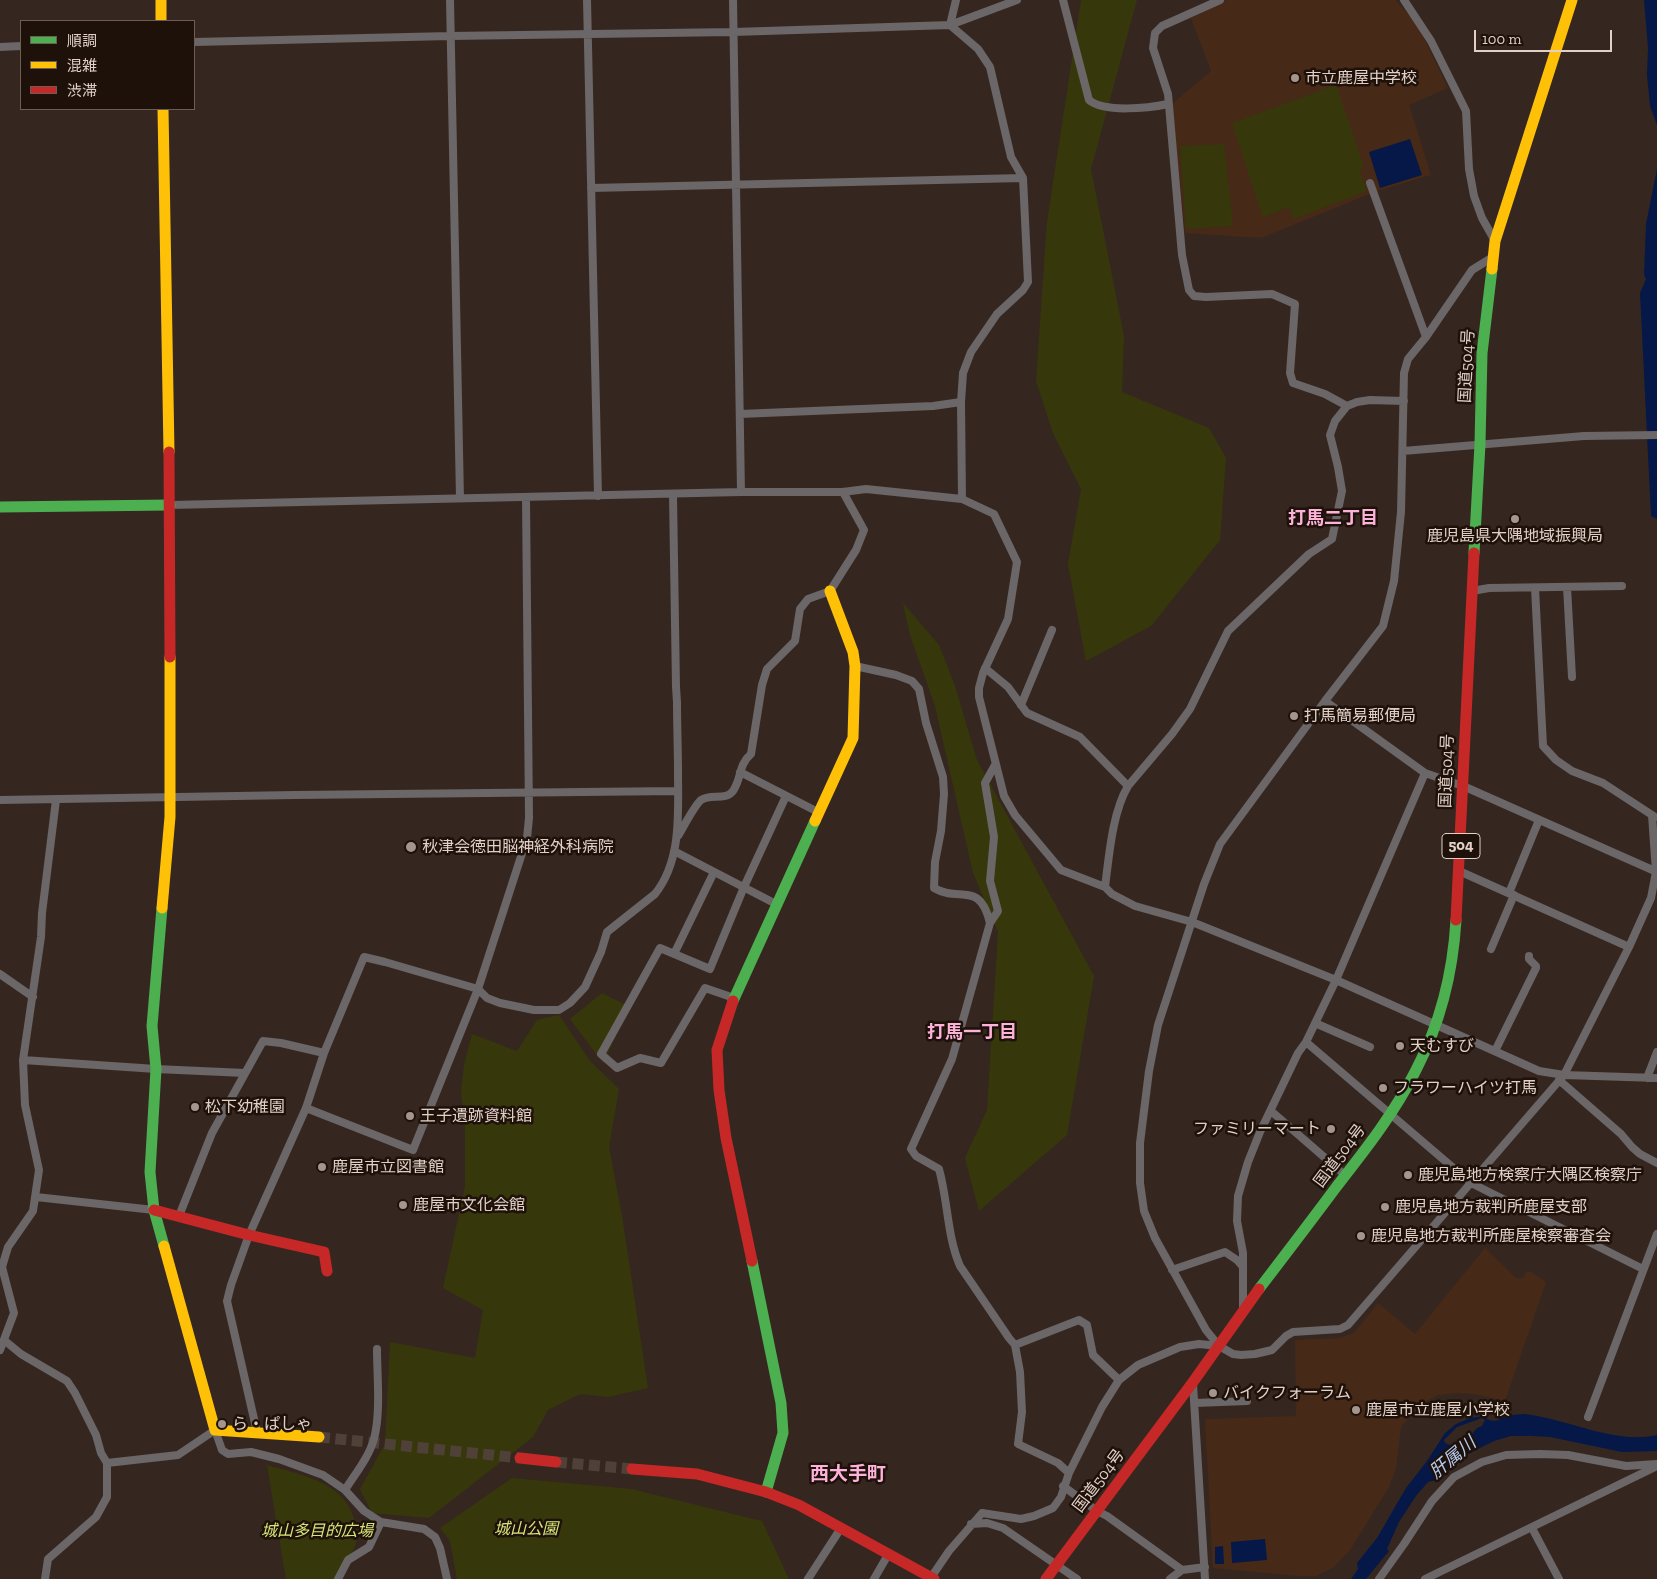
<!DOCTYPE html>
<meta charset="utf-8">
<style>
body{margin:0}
#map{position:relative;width:1657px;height:1579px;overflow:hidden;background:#35271f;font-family:"Zilla Slab","Noto Sans JP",serif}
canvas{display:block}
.legend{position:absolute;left:20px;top:20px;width:175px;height:90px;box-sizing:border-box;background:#1d110a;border:1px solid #6c5d56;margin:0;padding:6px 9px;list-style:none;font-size:15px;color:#e2d0c7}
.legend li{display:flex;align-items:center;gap:10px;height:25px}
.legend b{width:25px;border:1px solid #6c5d56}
.scale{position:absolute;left:1474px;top:30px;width:138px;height:22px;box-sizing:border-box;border:2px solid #e2d0c7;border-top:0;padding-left:6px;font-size:15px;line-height:18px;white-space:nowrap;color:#e2d0c7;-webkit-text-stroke:4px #1d110a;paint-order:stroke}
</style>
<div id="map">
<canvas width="1657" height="1579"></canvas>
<ul class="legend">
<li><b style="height:6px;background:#4caf50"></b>順調</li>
<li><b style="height:6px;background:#ffc107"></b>混雑</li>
<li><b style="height:6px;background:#c62828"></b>渋滞</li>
</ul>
<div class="scale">100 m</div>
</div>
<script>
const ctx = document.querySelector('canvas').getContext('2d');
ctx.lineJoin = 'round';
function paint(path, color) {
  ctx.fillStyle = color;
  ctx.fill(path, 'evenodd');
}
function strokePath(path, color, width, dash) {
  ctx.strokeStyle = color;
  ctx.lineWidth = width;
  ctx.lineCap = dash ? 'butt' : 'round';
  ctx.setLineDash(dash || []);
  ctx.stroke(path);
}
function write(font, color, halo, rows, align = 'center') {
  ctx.font = font + ' "Zilla Slab","Noto Sans JP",serif';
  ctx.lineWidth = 5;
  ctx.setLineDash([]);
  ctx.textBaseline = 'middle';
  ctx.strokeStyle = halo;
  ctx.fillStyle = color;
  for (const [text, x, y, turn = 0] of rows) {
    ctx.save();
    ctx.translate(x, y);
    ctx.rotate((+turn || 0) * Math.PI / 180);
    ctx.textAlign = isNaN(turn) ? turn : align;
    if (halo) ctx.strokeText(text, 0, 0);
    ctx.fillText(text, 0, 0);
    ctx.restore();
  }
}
const built = new Path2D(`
 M1227 0H1395L1417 24 1448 88 1409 105 1431 175 1377 191 1261 238 1185 233 1172 104 1211 71 1191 18Z
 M1485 1248 1516 1278H1523L1526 1272H1531L1546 1282 1505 1401 1475 1394 1455 1393 1438 1395 1421 1404 1401 1427 1396 1468 1389 1487 1350 1550 1334 1567 1316 1576H1298L1213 1568 1205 1419 1296 1416 1295 1340 1340 1338 1355 1332 1378 1303 1415 1334Z`);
const green = new Path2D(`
 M1081 0H1137L1091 169 1124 336 1122 392 1209 428 1226 458 1220 540 1151 626 1086 661 1068 564 1081 489 1053 433 1036 381 1047 222Z
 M1336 85 1364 167 1359 169 1367 191 1294 219 1289 207 1263 217 1232 123Z
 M1224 144 1233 226 1186 229 1180 146Z
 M903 603 939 645 955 686 977 760 1094 976 1067 1135 979 1211 965 1158 987 1110 998 932 973 873 935 706 910 635Z
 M602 993 630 1007 603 1063 570 1019Z
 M559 1015 590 1061 619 1089 609 1147 622 1216 648 1388 608 1397 580 1394 548 1410 533 1437 429 1518 372 1513 360 1489 385 1444 390 1342 475 1358 483 1310 443 1288 465 1186V1128L461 1092 464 1065 472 1034 517 1051 537 1020Z
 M267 1465C297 1474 342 1481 353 1516 356 1523 358 1531 357 1539 355 1553 341 1567 333 1579H286Z
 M512 1478 631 1489 762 1521 789 1579H457L450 1541 440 1528Z`);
const water = new Path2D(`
 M1644 0H1657V125L1650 106 1647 75 1648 48Z
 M1410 139 1422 175 1380 188 1369 152Z
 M1657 169V519L1651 516 1640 293 1646 279 1644 275 1646 224Z
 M1524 1414C1566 1418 1614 1445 1657 1435V1451L1622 1452 1550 1437 1532 1436H1511L1494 1441 1460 1458 1437 1480 1428 1482 1416 1496 1399 1522 1387 1549 1389 1551 1366 1579H1351L1358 1569 1357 1563 1377 1538 1406 1488 1427 1461 1445 1433 1456 1424 1470 1418 1483 1416C1488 1420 1492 1422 1499 1420L1500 1416ZM1482 1418 1485 1420 1482 1426 1477 1428 1468 1439 1459 1441 1452 1446 1445 1443 1444 1440 1457 1427Z
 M1265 1539 1267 1560 1232 1563 1231 1542Z
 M1223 1546 1224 1564H1215V1547Z`);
const secondaryTunnel = new Path2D(`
 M319 1437 520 1458
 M556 1462 632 1469`);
const street = new Path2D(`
 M450 0 460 498
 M587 0 598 496
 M733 0 741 492
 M1063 0 1089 100C1104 113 1149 108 1168 104
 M1220 0 1162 26 1155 33 1153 48 1168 94 1182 255 1189 290 1194 296 1206 297 1272 294 1295 304 1290 373 1293 383 1325 394 1347 406
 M1404 0 1431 41 1466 111 1469 169 1474 196 1482 218 1495 241
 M950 25 978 49 990 67 1011 157 1023 178 1028 282 1023 290 997 314 971 352 963 373 961 402 962 499
 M950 25 956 0
 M194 42 450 36 734 32 950 25 1017 0
 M0 47 21 46
 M1370 183 1426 337
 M591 188 1023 178
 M1493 257 1472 270 1426 337 1408 359 1404 373 1401 512 1394 581 1383 626 1325 701 1220 844 1204 884 1158 1025 1149 1071 1140 1143V1183L1144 1211 1155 1238 1206 1330 1219 1346 1233 1354 1241 1355 1255 1354 1272 1350 1286 1336 1293 1332 1340 1329 1348 1325 1564 1075 1629 947 1651 898 1656 872 1652 815
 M740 414 933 406 961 402
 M1403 451 1584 436 1657 435
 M170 505 741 492H843L866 489 962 499 994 514 1017 562 1008 619 983 673 979 688V697L1004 796 1015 815 1061 870 1105 887 1112 894 1135 906 1192 922 1336 980 1539 1071 1564 1075 1657 1078
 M1567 587 1572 677
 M1535 588 1543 746 1556 760 1572 771 1603 783 1655 817
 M1472 591 1489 588 1622 586
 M855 666 896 675 912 681 919 689 926 723 943 777 944 794 941 831 935 862 934 888C959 903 980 880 990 923
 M985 668 1008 687 1027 713 1080 737 1128 786
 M1325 701 1425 773 1463 786 1657 872
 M1021 705 1052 630
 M995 765 985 783 994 837 990 881 998 911 990 923 952 1059 911 1149 916 1156 939 1169C948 1201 947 1236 960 1266L1009 1338 1015 1345 1079 1320 1087 1325 1093 1355 1119 1380
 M740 772 818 812
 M0 800 295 795 678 791
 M678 836C683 828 694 806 701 800 710 793 726 801 733 791 742 778 738 765 751 754L762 685 767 669 795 641 800 609 808 599 830 591 856 550 864 530 843 492
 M674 851 776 904
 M1459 871 1629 947
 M1105 887C1109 857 1112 813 1128 786L1172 734 1190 709 1228 631 1309 554 1332 539 1342 491 1338 467 1330 435 1335 421 1347 406 1357 402 1370 400 1404 401
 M1509 893 1539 820
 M1491 949 1514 895
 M674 954 714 872
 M0 974 33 997
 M734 998 705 988 661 1063 640 1058 617 1068 601 1054 660 948 710 969 744 887 786 796
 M1315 1023 1370 1047
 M1306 1042 1471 1183 1643 1269
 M1495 1051 1536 968V966L1529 959V956
 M23 1060 156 1069 245 1073
 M1647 1078 1657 1052
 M1559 1080 1621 1134 1632 1147 1640 1154 1657 1163
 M306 1108 413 1150 478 989 487 998 500 1003 534 1010H559L570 1003 585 987 601 952 607 932 655 894C682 860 678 813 678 772 678 749 677 726 677 702L676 687 673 495
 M1271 1111 1346 1176
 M36 1197 154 1210
 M179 1216 212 1133 263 1041 281 1043 324 1053
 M1172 1270 1225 1252 1237 1260 1243 1267
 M1243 1308V1253L1237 1221 1238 1196 1248 1162 1260 1132 1298 1053 1306 1042 1336 980 1425 773
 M4 1340 21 1354 67 1381 75 1393 96 1435 101 1453 107 1463V1497L96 1517 48 1559 45 1579
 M1015 1345 1020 1372 1022 1412 1018 1444 1058 1463 1069 1473
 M0 1350 14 1313 2 1267 8 1247 33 1211 39 1170 25 1105 23 1060 41 937 42 913 56 800
 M1193 1384 1205 1579
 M1195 1403 1247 1401
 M1588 1417 1657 1234
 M257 1432 227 1301 231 1285 249 1235 306 1108 324 1053 364 957 385 962 478 989 527 838 529 818 526 498
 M107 1463 178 1455 215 1430 222 1450 228 1454 251 1452 279 1459 323 1475 345 1490 364 1511 381 1522 424 1529 435 1537 440 1548 447 1579
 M1063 1486 1097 1511 1107 1516 1182 1570
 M345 1490C355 1474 369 1457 374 1439 381 1412 377 1377 377 1349
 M971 1524 987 1523 1003 1528 1077 1579
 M1532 1528 1559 1579
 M338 1579 348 1560 369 1547 381 1522
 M808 1579 841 1528
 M874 1579 889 1553
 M930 1579 949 1551 982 1513 1021 1519 1034 1516 1053 1508 1061 1497 1069 1473 1102 1407 1119 1380 1138 1365 1180 1347 1199 1344 1219 1346
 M1170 1579 1182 1570 1205 1567
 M1379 1579 1404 1544 1432 1501 1454 1477 1482 1462 1506 1455 1540 1454 1568 1455 1626 1466 1657 1464
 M1425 1579 1657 1466`);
const fast = new Path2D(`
 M0 507 170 505
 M1474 553 1480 444 1482 353 1492 269
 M162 908 152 1026 156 1069 150 1172 154 1210 164 1246
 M733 1001 815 821
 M752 1261 781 1403 783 1433 766 1492
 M1259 1289C1285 1255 1311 1221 1337 1186 1366 1149 1395 1112 1416 1070 1440 1024 1453 971 1456 920`);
const slow = new Path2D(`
 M161 0V21
 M163 109 169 452
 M1492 269 1495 241 1572 0
 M815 821 853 738 855 666 853 652 830 591
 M162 908 170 817V657
 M164 1246 215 1430 319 1437`);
const jam = new Path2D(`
 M169 452 170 657
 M1456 920 1474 553
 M733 1001 717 1050 719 1090 726 1138 752 1261
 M154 1210 249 1235 324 1252 327 1271
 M520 1458 556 1462
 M632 1469 697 1474 766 1492 799 1505 934 1579
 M1046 1579 1193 1382 1259 1289`);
const markers = [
 [1295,78,5,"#a5958c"],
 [1515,519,5,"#a5958c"],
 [1294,716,5,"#a5958c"],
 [411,847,6,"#a5958c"],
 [1400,1046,5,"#a5958c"],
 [1383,1088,5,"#a5958c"],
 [195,1107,5,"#a5958c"],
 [410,1116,5,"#a5958c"],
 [1331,1129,5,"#a5958c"],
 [322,1167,5,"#a5958c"],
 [1408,1175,5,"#a5958c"],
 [403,1205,5,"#a5958c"],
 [1385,1207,5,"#a5958c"],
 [1361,1236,5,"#a5958c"],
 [1213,1393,5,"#a5958c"],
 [1356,1410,5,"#a5958c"],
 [222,1424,5,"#a5958c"]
];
const shields = [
 [1461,846,38]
];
const shieldNames = [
 ["504",1461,846]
];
const poiNames = [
 ["市立鹿屋中学校",1305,78],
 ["鹿児島県大隅地域振興局",1515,536,"center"],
 ["打馬簡易郵便局",1304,716],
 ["秋津会徳田脳神経外科病院",422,847],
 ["天むすび",1410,1046],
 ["フラワーハイツ打馬",1393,1088],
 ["松下幼稚園",205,1107],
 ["王子遺跡資料館",420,1116],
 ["ファミリーマート",1321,1129,"right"],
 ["鹿屋市立図書館",332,1167],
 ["鹿児島地方検察庁大隅区検察庁",1418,1175],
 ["鹿屋市文化会館",413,1205],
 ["鹿児島地方裁判所鹿屋支部",1395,1207],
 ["鹿児島地方裁判所鹿屋検察審査会",1371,1236],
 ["バイクフォーラム",1223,1393],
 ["鹿屋市立鹿屋小学校",1366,1410],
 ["ら・ぱしゃ",232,1424]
];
const streetNames = [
 ["国道504号",1467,366,-87],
 ["国道504号",1447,771,-88],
 ["国道504号",1340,1156,-53],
 ["国道504号",1099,1481,-53]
];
const parkNames = [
 ["城山公園",526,1529],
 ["城山多目的広場",317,1531]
];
const neighbourhoodNames = [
 ["打馬二丁目",1333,519],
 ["打馬一丁目",972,1033]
];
const waterNames = [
 ["肝属川",1453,1458,-40]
];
const quarterNames = [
 ["西大手町",848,1475]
];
paint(built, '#472917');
paint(green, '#36380b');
paint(water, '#051848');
strokePath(secondaryTunnel, '#4f4038', 11, [11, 5.5]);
strokePath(street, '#6b6667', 8);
strokePath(fast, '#4caf50', 11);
strokePath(slow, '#ffc107', 11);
strokePath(jam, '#c62828', 11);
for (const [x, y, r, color] of markers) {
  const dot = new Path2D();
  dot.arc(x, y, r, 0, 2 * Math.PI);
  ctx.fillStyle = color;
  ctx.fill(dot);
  strokePath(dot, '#1d110a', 2);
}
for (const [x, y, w] of shields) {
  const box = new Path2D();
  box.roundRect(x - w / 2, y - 12.5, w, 25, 4);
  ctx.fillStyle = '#1d110a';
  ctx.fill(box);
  strokePath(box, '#e2d0c7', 1);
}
write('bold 15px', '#e2d0c7', null, shieldNames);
write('16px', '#e2d0c7', '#1d110a', poiNames, 'left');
write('16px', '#e2d0c7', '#1d110a', streetNames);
write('italic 16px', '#d6e578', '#1d110a', parkNames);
write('bold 18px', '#fdb2d9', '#1d110a', neighbourhoodNames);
write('italic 18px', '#b7cbee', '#1d110a', waterNames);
write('bold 19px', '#fdb2d9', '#1d110a', quarterNames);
</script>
